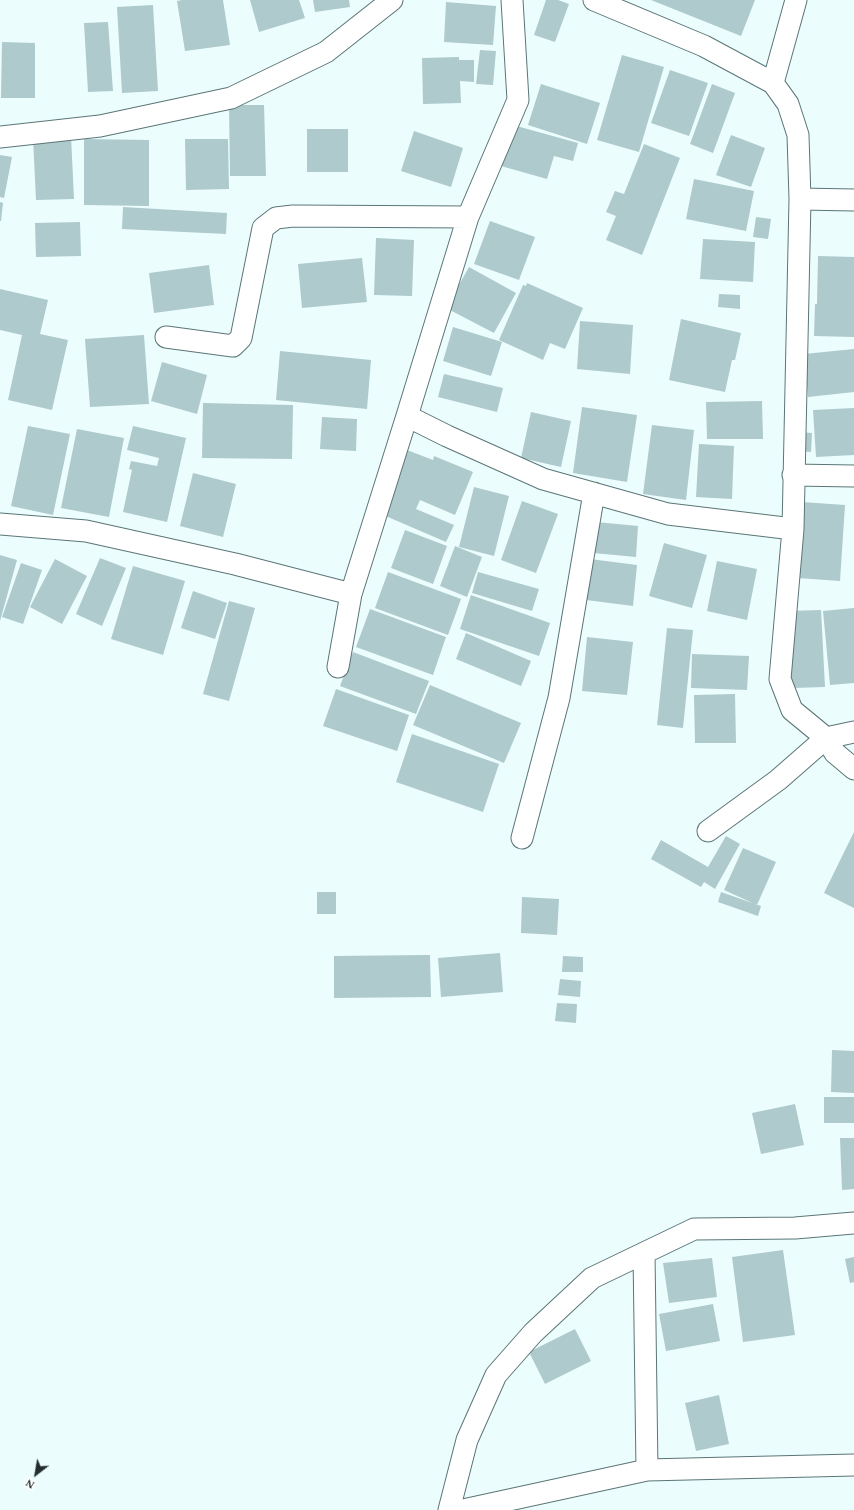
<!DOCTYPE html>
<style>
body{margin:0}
#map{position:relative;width:854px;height:1510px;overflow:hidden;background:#ecfdfe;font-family:Georgia,serif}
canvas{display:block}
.north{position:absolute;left:16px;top:1454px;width:40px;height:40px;-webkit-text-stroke:3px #fff;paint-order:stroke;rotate:211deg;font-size:11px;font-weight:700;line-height:16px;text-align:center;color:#232e2f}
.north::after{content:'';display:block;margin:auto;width:14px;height:18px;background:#232e2f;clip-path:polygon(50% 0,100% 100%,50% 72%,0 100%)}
</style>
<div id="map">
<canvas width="854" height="1510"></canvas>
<div class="north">N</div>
</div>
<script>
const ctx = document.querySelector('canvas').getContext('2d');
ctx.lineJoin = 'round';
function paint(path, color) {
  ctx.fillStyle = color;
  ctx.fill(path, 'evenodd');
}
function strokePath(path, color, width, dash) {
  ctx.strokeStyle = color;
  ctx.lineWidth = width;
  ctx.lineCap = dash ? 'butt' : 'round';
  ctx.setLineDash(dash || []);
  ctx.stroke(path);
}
const building = new Path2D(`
 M182 0H223L230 45 185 51 177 1Z
 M250 0H299L305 18 259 32Z
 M313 0H349L350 7 315 12Z
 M546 0H558L569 4 555 42 534 35Z
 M651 0H755L741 36Z
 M446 2 496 6 493 45 444 42Z
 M153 5 158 91 122 93 117 7Z
 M108 22 113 91 88 92 84 23Z
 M2 42 35 43V98H1Z
 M480 50 496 51 493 85 476 84Z
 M622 55 664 67 639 152 597 140Z
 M459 57V60H474V82L460 81 461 103 423 104 422 58Z
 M670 70 708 83 689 136 651 123Z
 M541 84 600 103 587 144 528 125Z
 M712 84 735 93 713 153 690 144Z
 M229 105H264L266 176H230Z
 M513 125 578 143 573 161 554 156 547 179 501 166Z
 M307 129H348V172H307Z
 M414 131 463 148 451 187 401 171Z
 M731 135 765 148 751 187 716 175Z
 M71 136 74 199 36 200 33 138Z
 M84 139 149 140V206L84 205Z
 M185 139H228L229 189 186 190Z
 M644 144 680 158 642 255 606 240 616 216 606 212 615 191 624 194Z
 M0 155 12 157 4 198 0 197Z
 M694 179 754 191 746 231 686 219Z
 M0 202 3 203 1 221H0Z
 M123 207 227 213 226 234 122 229Z
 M756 217 771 219 768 239 753 237Z
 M490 221 535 237 519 280 474 264Z
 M80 222 81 256 36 257 35 223Z
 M376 238 414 240 412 296 374 295Z
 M703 239 755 242 753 282 700 279Z
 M818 256 854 257V337L814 336 815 304H817Z
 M362 258 367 302 302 308 298 264Z
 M209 265 214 305 154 313 149 273Z
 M469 267 516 293 494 333 446 308Z
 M527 283 583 308 565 349 550 343 543 360 499 340 523 285 526 286Z
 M0 289 48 300 40 334 68 340 52 410 8 400 22 335 0 330Z
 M719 294 740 295V309L718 307Z
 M681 319 741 333 735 360H732L725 392 669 380Z
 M580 321 633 325 630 374 577 369Z
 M453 327 502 342 491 376 443 361Z
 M144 335 149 404 90 407 85 339Z
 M854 349V392L808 397 804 354Z
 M280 351 371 360 367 409 276 400Z
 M162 362 207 375 197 414 151 401Z
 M444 374 503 388 497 412 438 397Z
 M762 401 763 439H707L706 402Z
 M203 403 293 405 292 459 202 458Z
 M582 407 637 415 627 482 573 473Z
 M854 408V455L816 457 813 410Z
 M531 412 571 421 561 467 521 458Z
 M322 417 357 419 356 451 320 449Z
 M652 425 694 430 686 500 643 494Z
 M28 426 70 434 53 515 11 506Z
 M133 426 186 438 167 522 123 512 132 470 129 469 131 461 157 466 159 458 127 450Z
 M77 429 124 438 109 517 61 508Z
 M798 432 812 433 811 452 797 451Z
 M699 444 734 446 732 499 696 497Z
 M407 450 433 460 434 456 473 472 455 515 420 500 416 509 454 525 446 542 381 514Z
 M193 473 236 484 223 537 180 526Z
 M474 487 509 496 494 556 459 547Z
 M522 501 558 514 536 573 501 560Z
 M802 502 845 505 840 581 797 578Z
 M596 522 638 526 636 557 593 553Z
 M405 530 447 546 433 584 391 568Z
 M664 543 707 555 692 608 649 596Z
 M455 546 482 557 467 597 440 586Z
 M0 555 17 560 0 621Z
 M100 558 126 568 102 626 76 614Z
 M55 559 87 576 62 624 30 607Z
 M590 559 637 565 633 606 586 600Z
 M717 561 757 569 747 620 707 611Z
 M21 563 42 570 23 624 2 617Z
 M133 566 185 581 163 655 111 639Z
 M388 572 461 599 448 635 375 608Z
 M478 572 539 589 532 611 472 593Z
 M193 591 227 603 215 639 181 628Z
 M471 595 550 623 539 656 460 629Z
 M229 601 255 608 229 701 203 694Z
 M854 608V683L830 685 823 611Z
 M370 609 446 637 433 675 356 647Z
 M821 610 825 687 792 688 788 611Z
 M667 628 693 630 683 728 657 725Z
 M466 633 531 661 521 686 456 659Z
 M587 637 633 642 627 695 582 691Z
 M353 652 429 681 416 714 340 686Z
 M692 654 749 656 747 690 691 688Z
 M430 685 521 723 504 763 413 725Z
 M336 689 409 715 397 751 323 726Z
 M735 694 736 743H695L694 695Z
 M412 734 499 764 483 812 396 782Z
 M854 832V908L824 893Z
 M726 836 740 844 715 889 704 882 701 887 651 859 661 840 708 867Z
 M743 848 776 862 757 905 724 890Z
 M317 892H336V914H317Z
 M721 892 761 906 758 916 718 902Z
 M522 897 559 899 557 935 521 933Z
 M500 953 503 992 441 997 438 958Z
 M430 955 431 997 334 998V956Z
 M563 956 583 957V972H562Z
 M560 979 581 981 580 997 558 995Z
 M557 1003 577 1004 576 1023 555 1021Z
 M832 1050 854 1051V1093L831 1092Z
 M824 1097H854V1123H824Z
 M795 1104 804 1145 761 1154 752 1113Z
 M840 1138H854V1189L842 1190Z
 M783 1250 795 1335 743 1342 732 1257Z
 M854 1257V1282L850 1283 845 1259Z
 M712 1258 717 1297 669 1303 663 1263Z
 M713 1304 720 1341 666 1351 659 1314Z
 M575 1329 591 1361 545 1384 529 1352Z
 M719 1395 729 1444 696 1451 685 1403Z`);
const minor = new Path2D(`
 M594 0 704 46 773 83 788 104 798 135 800 199 793 529 780 679 792 710 826 738 835 753 854 769
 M773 83 796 0
 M0 137 100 126 231 98 326 52 392 0
 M800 199 854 200
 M166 337 233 346 241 338 263 228 276 218 293 216 468 217
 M407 416 447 436 543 479 668 514 793 529
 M793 475 854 476
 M0 524 86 531 235 564 351 594
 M338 667 351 594 407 416 468 217 518 100 512 0
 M708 831 778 780 826 738 854 732
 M522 838 559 698 594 493
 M644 1253 647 1470 854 1465
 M449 1510 467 1440 496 1375 533 1333 592 1278 694 1229 795 1228 854 1223
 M463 1510 647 1470`);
paint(building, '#aecacc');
strokePath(minor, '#5b7577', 23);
strokePath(minor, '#fff', 21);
</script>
